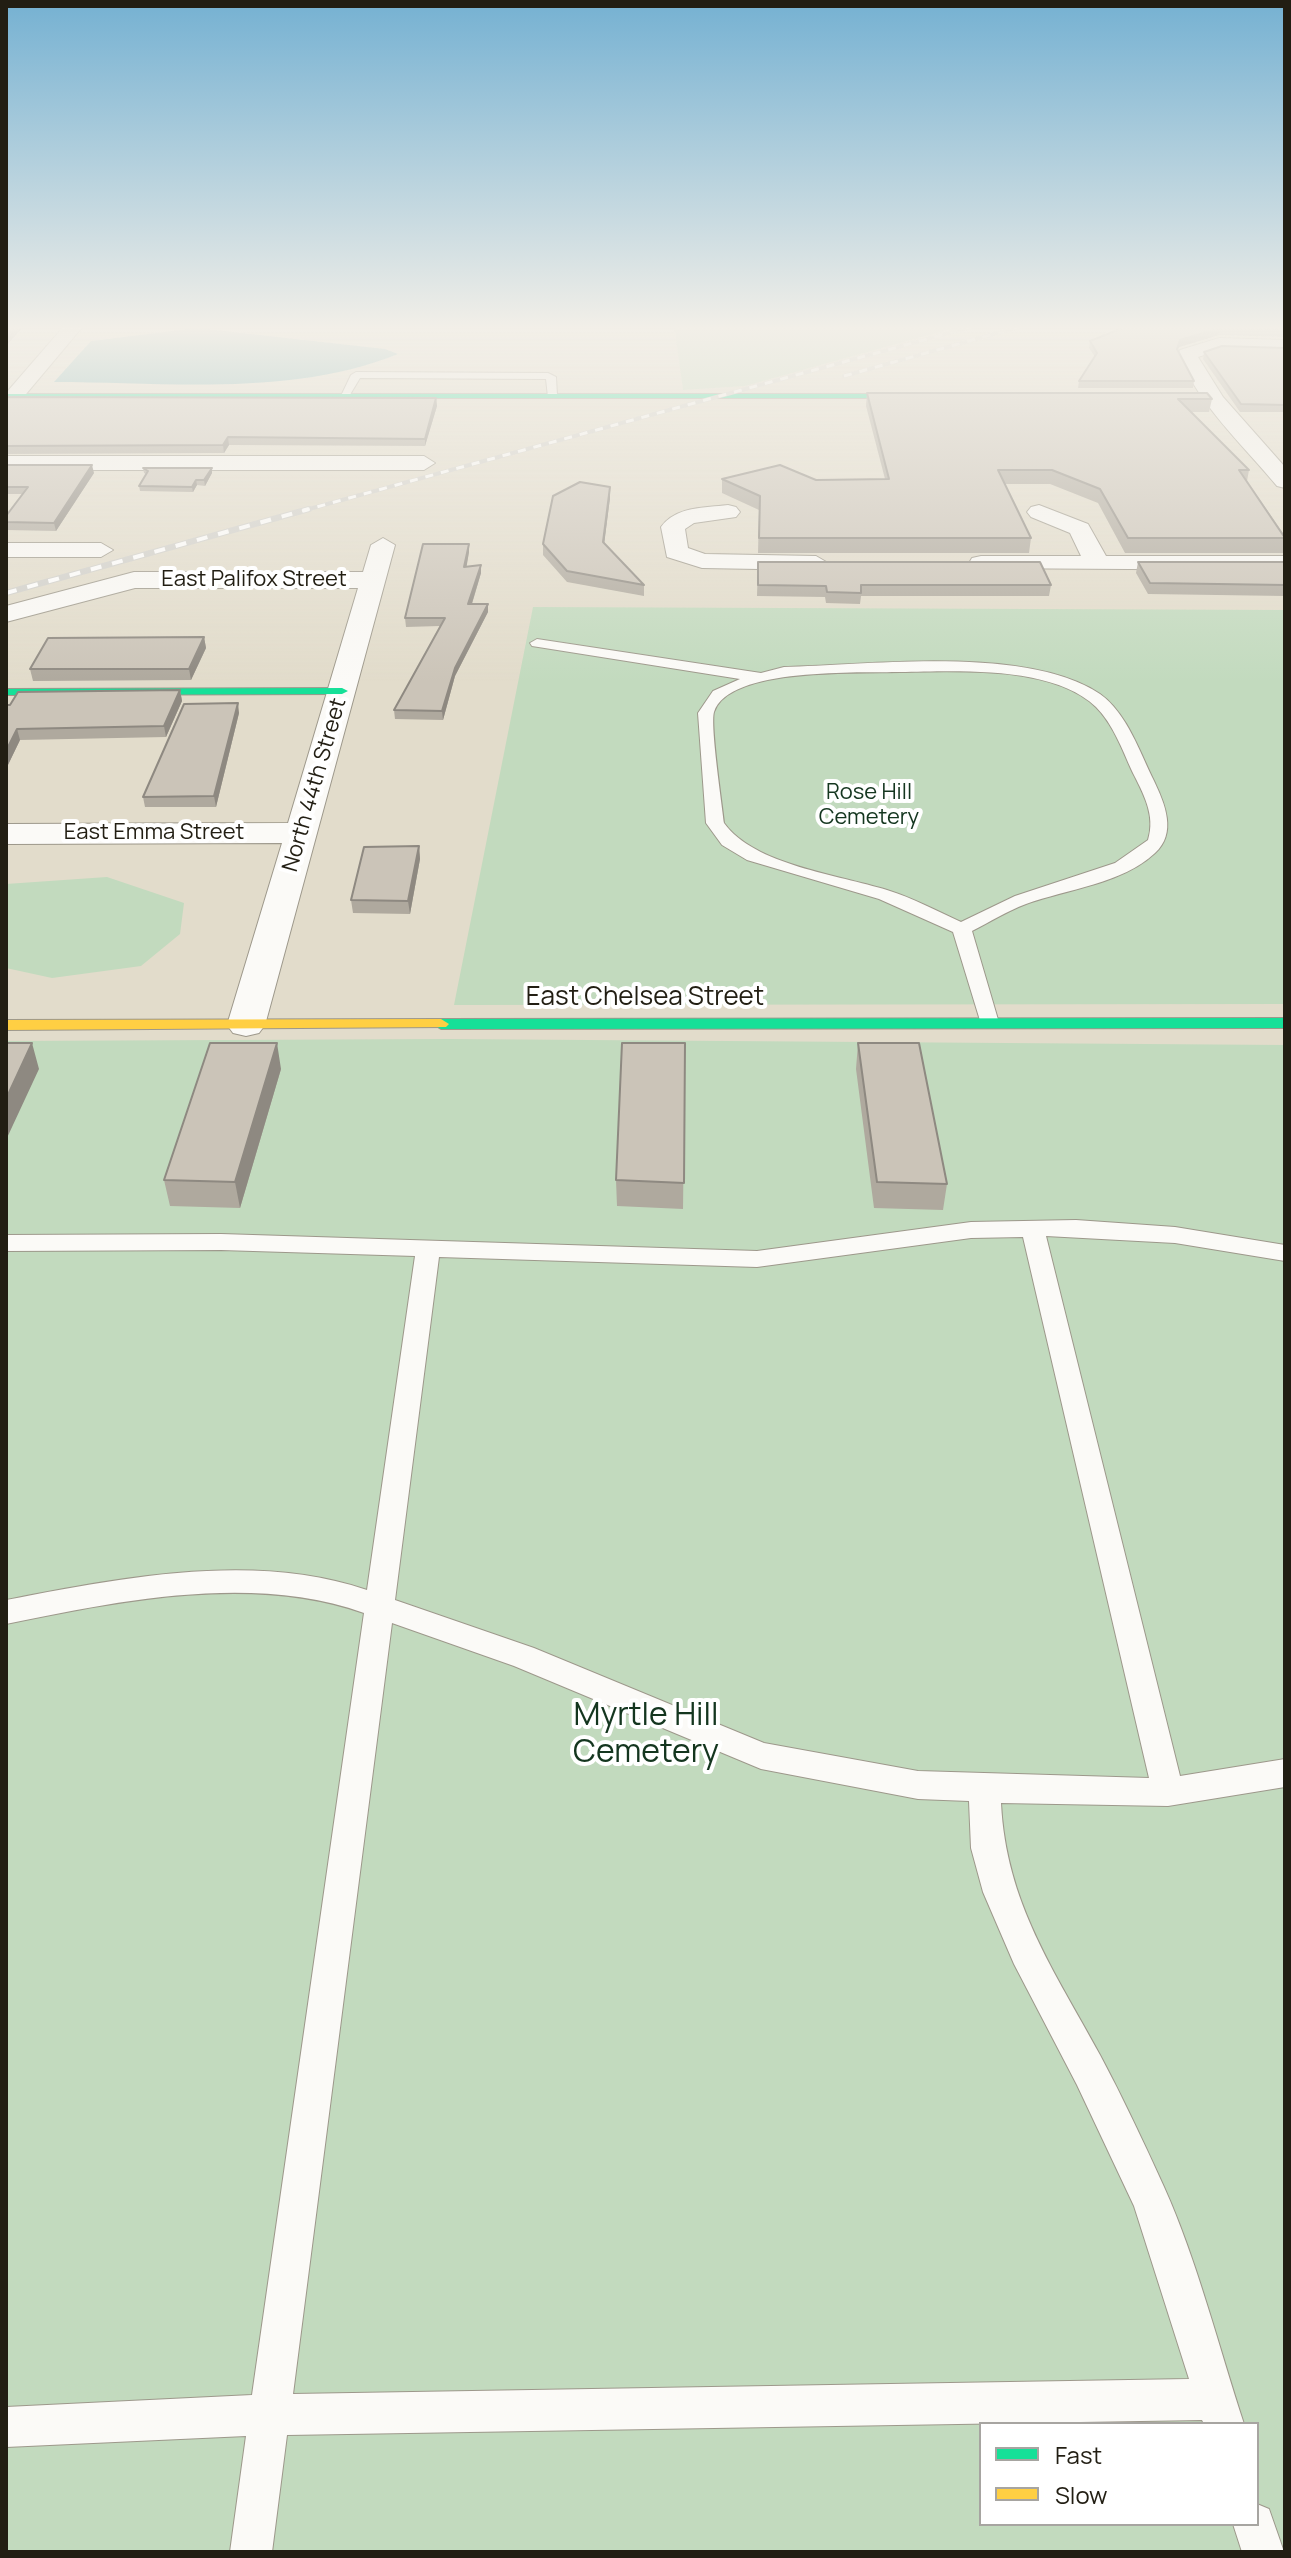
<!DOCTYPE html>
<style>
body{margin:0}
#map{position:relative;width:1291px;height:2558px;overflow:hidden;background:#e2dccb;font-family:Manrope,sans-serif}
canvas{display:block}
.frame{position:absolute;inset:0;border:8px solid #221e13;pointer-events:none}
.legend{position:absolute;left:979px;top:2422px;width:280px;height:104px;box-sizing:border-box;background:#fff;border:2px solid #a7a5a1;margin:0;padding:10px 14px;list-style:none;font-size:24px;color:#221e13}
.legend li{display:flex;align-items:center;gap:16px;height:40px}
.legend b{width:40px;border:2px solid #a7a5a1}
</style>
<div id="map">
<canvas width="1291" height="2558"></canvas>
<div class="frame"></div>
<ul class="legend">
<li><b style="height:10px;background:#16e098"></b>Fast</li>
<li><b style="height:10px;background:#ffcf43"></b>Slow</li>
</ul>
</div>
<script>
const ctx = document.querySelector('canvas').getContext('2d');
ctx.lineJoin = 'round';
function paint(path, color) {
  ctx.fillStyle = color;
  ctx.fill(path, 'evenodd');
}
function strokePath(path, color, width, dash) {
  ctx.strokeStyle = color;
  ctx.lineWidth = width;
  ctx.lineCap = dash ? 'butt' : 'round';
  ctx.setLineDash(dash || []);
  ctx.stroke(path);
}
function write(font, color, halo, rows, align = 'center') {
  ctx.font = font + ' Manrope,sans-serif';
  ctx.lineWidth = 8;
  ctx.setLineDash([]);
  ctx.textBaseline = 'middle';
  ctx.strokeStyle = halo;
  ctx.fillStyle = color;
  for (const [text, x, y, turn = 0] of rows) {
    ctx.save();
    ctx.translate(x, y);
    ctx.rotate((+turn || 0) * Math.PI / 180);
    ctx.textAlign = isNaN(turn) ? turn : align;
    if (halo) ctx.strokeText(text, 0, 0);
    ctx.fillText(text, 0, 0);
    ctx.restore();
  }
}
const green = new Path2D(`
 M674 325H965L745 386 683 390Z
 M533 607 1285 610V1004L454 1005Z
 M107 877 184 903 180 934 141 966 52 978 6 968V884Z
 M447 1039 1285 1045V2552H6V1041ZM981 2424H1257V2524H981Z`);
const water = new Path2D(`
 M197 328 385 349 398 354C292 397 166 382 54 382L91 341Z`);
const lane = new Path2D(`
 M356 372 548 373 556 377 557 395 548 397 546 379 360 378 348 398H340L351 375Z
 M537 639 761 673 784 667C870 665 1027 645 1100 694 1127 713 1140 753 1154 781 1165 804 1177 833 1155 853 1122 884 1067 889 1026 904 1007 911 990 922 972 931L999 1023 996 1027H982L953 932 879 899 747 860 722 845 706 823 698 713 713 691 740 679 532 646 530 643ZM900 672C956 671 1053 665 1096 707 1113 724 1122 749 1132 771 1143 793 1156 815 1148 840L1115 863 1015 896 961 922C937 911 913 898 887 890 839 875 754 865 724 823 722 804 710 725 714 712 728 667 862 673 900 672Z
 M1076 1220 1175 1227 1285 1245V1261L1175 1243 1046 1236 1180 1776 1285 1759V1787L1168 1806 1001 1803C1006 1903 1054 1970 1100 2055 1123 2098 1144 2143 1164 2187 1197 2260 1219 2348 1244 2424H1204L1202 2420 287 2435 272 2552H230L246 2436 6 2447V2407L252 2395 364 1613C252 1573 119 1601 6 1624V1600C121 1578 254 1551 367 1590L415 1256 221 1250 6 1251V1235L221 1234 757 1251 971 1222ZM1023 1237 1149 1778 918 1771 764 1743 534 1648 395 1600 439 1257 757 1267 971 1238ZM392 1623 514 1666 761 1769 918 1799 969 1801 971 1848 983 1892 1014 1964 1077 2085 1134 2206 1189 2379 293 2394Z
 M1257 2504 1269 2509 1284 2552H1242L1233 2524H1257Z`);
const street = new Path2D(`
 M65 325H84L21 400H7V392Z
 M1219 338 1285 340V352L1220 350 1198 357 1223 397 1285 467V488L1277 486C1242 444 1199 405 1178 354L1180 350Z
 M6 456H424L435 463 424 470H6Z
 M728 505 736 507 740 512 736 517 694 523 685 529 688 548 705 554 816 556 828 563 816 570 702 568 667 557 661 527C676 506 705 508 728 505Z
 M1039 505 1088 524 1106 556H1285V570L972 568 969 563 972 558 981 556H1081L1070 533 1031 517 1027 512 1031 507Z
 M383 538 395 545 265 1025 259 1033 246 1036 233 1033 227 1025 282 843 6 844V824L288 823 358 588H135L6 622V606L134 572H363L371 545Z
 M6 543H101L113 550 101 557H6Z`);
const fast = new Path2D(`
 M6 394H928L932 396 928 398H6Z
 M6 689 342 688 348 691 342 694 6 695Z
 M1285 1018V1028L441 1029 433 1024 441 1019Z`);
const slow = new Path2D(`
 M441 1019 449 1024 446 1027 6 1030V1020Z`);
const railFar1 = new Path2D(`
 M844 376 1026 325
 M302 511 978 325`);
const rail = new Path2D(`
 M6 593 309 509`);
const wall = new Path2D(`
 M1130 325H1285V337L1219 335 1179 347 1178 350 1194 381 1193 388H1078L1079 381 1095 357 1089 348 1090 341Z
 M1285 348V412H1240L1203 359 1204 352Z
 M867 393 1212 399 1209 412H1191L1249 470 1247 481 1285 536 1283 553H1125L1098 503 1050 484H1004L1031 538 1029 553H758L759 510 722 493V479H885L866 406Z
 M6 397 436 398 437 406 425 446 229 445 224 453 6 454Z
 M6 465 94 473 56 531 6 530V516L22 494H6Z
 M143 468H212V473L205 486 197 485 193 492 140 491 139 486 146 474 144 473Z
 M610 498 604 544 644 585V596L567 582 543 555V544Z
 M469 544V552L466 567 481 573 472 604H488V612L455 676 443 720 395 719 394 710 440 626 406 627 405 618Z
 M758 562 1051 585 1049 596H861L860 604 826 603 825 597 757 596Z
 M1138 562H1285V596L1148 594 1136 573Z
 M204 637 206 648 191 680 33 681 30 669Z
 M180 690 182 701 166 737 20 740 6 769V705Z
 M239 713 216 807H145L143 797Z
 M419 846 420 859 410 914 353 913 351 900Z
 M685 1043 683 1209 617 1206 616 1180Z
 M858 1043 947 1184 943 1210 874 1208 856 1069Z
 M281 1069 240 1208 170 1206 164 1180Z`);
const shadedWall = new Path2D(`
 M18 325H25L6 346V338Z
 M1220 328 1219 335 1179 347 1175 355 1180 340Z
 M436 398 437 406 425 446V439Z
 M228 437 229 445 224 453 223 445Z
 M92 465 94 473 56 531 54 523Z
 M212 468V473L205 486 204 480Z
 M196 480 197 485 193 492 192 487Z
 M610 487V498L603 553V542Z
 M469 544V552L465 576 464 567Z
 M481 565V573L469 613 468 604Z
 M488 604V612L455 676 443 720 442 711 455 668Z
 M204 637 206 648 191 680 189 669Z
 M180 690 182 701 166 737 164 726Z
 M238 703 239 713 216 807 214 796Z
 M17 729 20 740 6 769V751Z
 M419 846 420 859 410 914 408 901Z
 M32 1043 39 1069 6 1140V1099Z
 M277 1043 281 1069 240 1208 235 1182Z`);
const building = new Path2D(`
 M6 325H18L6 338Z
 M1130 325H1285V330L1220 328 1180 340 1177 349 1194 381H1079L1097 353 1090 341Z
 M1222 346 1285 348V405L1241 404 1204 352Z
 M867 393H1207L1212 399H1178L1249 470H1239L1285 538H1128L1100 489 1052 470H998L1031 538H759L760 496 722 479 780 465 816 480 889 479Z
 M6 397 436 398 425 439 228 437 223 445 6 446Z
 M6 465H92L54 523 6 522V516L28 487H6Z
 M143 468H212L204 480H196L192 487 139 486 148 471Z
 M580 482 610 487 603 542 644 585 567 571 543 544 553 496Z
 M423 544H469L464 567 481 565 468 604H488L455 668 442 711 394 710 445 618H405Z
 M758 562H1040L1051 585H861V593L827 592 826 586 758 585Z
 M1138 562H1285V585L1150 583Z
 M204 637 189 669H30L48 638Z
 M180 690 164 726 17 729 6 751V705H10L18 692Z
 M238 703 214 796 143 797 184 704Z
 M419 846 408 901 351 900 364 847Z
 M6 1043H32L6 1099Z
 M210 1043H277L235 1182 164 1180Z
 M622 1043H685L684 1183 616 1180Z
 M858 1043H919L947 1184 877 1182Z`);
const farStreetnames = [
 ["East Palifox Street",254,580],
 ["North 44th Street",315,785,-74],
 ["East Emma Street",154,833]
];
const farParknames = [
 ["Rose Hill",869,793],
 ["Cemetery",869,818]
];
const streetNames = [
 ["East Chelsea Street",645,998]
];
const nearParknames = [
 ["Myrtle Hill",646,1716],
 ["Cemetery",646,1753]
];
paint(green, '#c2dabe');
paint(water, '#69acb1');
strokePath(lane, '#9d988b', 2);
strokePath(street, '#9d988b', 2);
strokePath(fast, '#9d988b', 2);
strokePath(slow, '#9d988b', 2);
paint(lane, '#fbfaf7');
paint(street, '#fbfaf7');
paint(fast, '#16e098');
paint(slow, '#ffcf43');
strokePath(railFar1, '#d0cfca', 4);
strokePath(rail, '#d0cfca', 6);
strokePath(railFar1, '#fff', 3, [8]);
strokePath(rail, '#fff', 4, [11]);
paint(wall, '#afa99e');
paint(shadedWall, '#8e8981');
paint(building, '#cbc4b8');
strokePath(building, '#8e8981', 2);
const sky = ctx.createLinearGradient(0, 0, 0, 683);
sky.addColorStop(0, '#75b1d2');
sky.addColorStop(0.48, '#f2efe8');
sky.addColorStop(1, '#f2efe800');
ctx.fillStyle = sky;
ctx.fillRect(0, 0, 1291, 683);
write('22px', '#221e13', '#fff', farStreetnames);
write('22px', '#14361f', '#fff', farParknames);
write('26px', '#221e13', '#fff', streetNames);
write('32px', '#14361f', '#fff', nearParknames);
</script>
